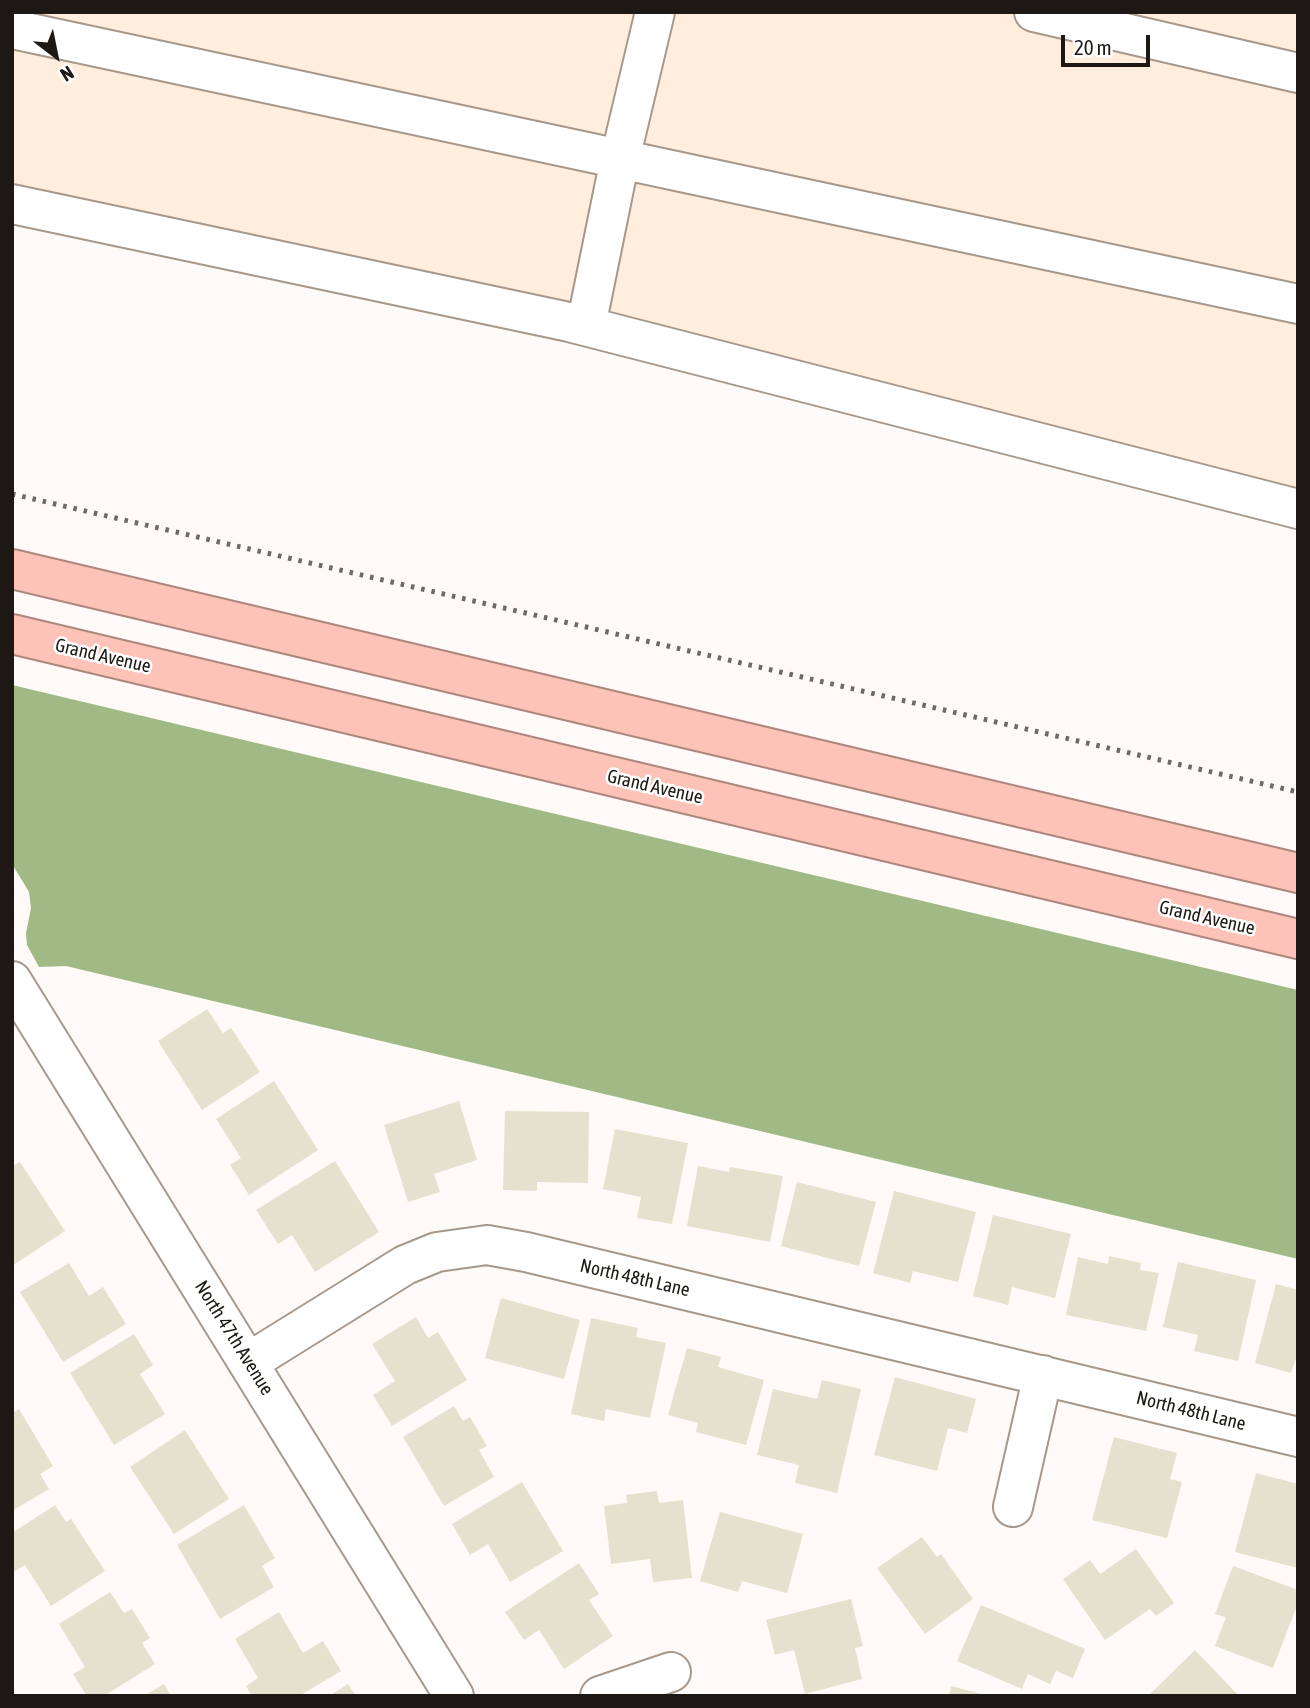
<!DOCTYPE html>
<style>
body{margin:0}
#map{position:relative;width:1310px;height:1708px;overflow:hidden;background:#fdfaf7;font-family:"Asap Condensed",sans-serif}
canvas{display:block}
.frame{position:absolute;inset:0;border:14px solid #1d1813;pointer-events:none}
.north{position:absolute;left:21px;top:21px;width:70px;height:70px;-webkit-text-stroke:5px #fff;paint-order:stroke;rotate:148deg;font-size:19px;font-weight:700;line-height:28px;text-align:center;color:#1d1813}
.north::after{content:'';display:block;margin:auto;width:24px;height:32px;background:#1d1813;clip-path:polygon(50% 0,100% 100%,50% 72%,0 100%)}
.scale{position:absolute;left:1061px;top:35px;width:89px;height:32px;box-sizing:border-box;border:4px solid #1d1813;border-top:0;padding-left:9px;font-size:21px;line-height:24px;white-space:nowrap;color:#1d1813;-webkit-text-stroke:5px #fff;paint-order:stroke}
</style>
<div id="map">
<canvas width="1310" height="1708"></canvas>
<div class="frame"></div>
<div class="north">N</div>
<div class="scale">20 m</div>
</div>
<script>
const ctx = document.querySelector('canvas').getContext('2d');
ctx.lineJoin = 'round';
function paint(path, color) {
  ctx.fillStyle = color;
  ctx.fill(path, 'evenodd');
}
function strokePath(path, color, width, dash) {
  ctx.strokeStyle = color;
  ctx.lineWidth = width;
  ctx.lineCap = dash ? 'butt' : 'round';
  ctx.setLineDash(dash || []);
  ctx.stroke(path);
}
function write(font, color, halo, rows, align = 'center') {
  ctx.font = font + ' "Asap Condensed",sans-serif';
  ctx.lineWidth = 5;
  ctx.setLineDash([]);
  ctx.textBaseline = 'middle';
  ctx.strokeStyle = halo;
  ctx.fillStyle = color;
  for (const [text, x, y, turn = 0] of rows) {
    ctx.save();
    ctx.translate(x, y);
    ctx.rotate((+turn || 0) * Math.PI / 180);
    ctx.textAlign = isNaN(turn) ? turn : align;
    if (halo) ctx.strokeText(text, 0, 0);
    ctx.fillText(text, 0, 0);
    ctx.restore();
  }
}
const built = new Path2D(`
 M12 12H1298V503L12 203Z`);
const water = new Path2D(`
 M12 685 1298 990V1259L66 966 39 967 27 945 26 933 31 908 29 892 12 864Z`);
const building = new Path2D(`
 M207 1009 223 1033 231 1028 260 1072 202 1110 158 1041Z
 M274 1081 318 1150 249 1195 230 1165 241 1158 216 1119Z
 M459 1101 477 1160 434 1174 440 1192 408 1202 384 1125Z
 M505 1111 589 1112 588 1183 537 1182V1191L503 1190Z
 M615 1129 688 1143 672 1224 637 1218 641 1197 603 1189Z
 M335 1161 379 1232 315 1272 292 1235 278 1244 256 1210Z
 M20 1162 65 1231 12 1266V1166Z
 M698 1166 729 1172 730 1167 783 1176 770 1242 687 1226Z
 M797 1182 876 1202 859 1266 781 1246Z
 M894 1191 976 1212 958 1282 913 1271 910 1283 873 1273Z
 M993 1215 1071 1234 1055 1298 1012 1287 1008 1305 973 1296Z
 M1109 1256 1141 1263 1140 1270 1159 1273 1146 1331 1066 1315 1078 1257 1108 1264Z
 M1178 1262 1256 1280 1238 1361 1194 1351 1198 1335 1163 1327Z
 M69 1263 89 1296 103 1287 126 1324 63 1362 20 1292Z
 M1276 1284 1298 1290V1353L1291 1373 1255 1363Z
 M501 1298 580 1320 564 1379 485 1358Z
 M416 1317 428 1338 438 1332 467 1380 392 1426 373 1395 395 1381 372 1344Z
 M591 1318 638 1328 636 1337 666 1343 650 1418 606 1409 604 1421 571 1414Z
 M134 1334 153 1365 140 1374 165 1414 114 1445 70 1373Z
 M687 1348 721 1357 718 1367 764 1380 746 1445 696 1432 698 1423 668 1415Z
 M895 1377 976 1399 967 1433 948 1428 937 1471 874 1455Z
 M822 1380 861 1389 837 1493 795 1483 799 1465 757 1455 773 1389 817 1399Z
 M454 1406 463 1421 470 1417 487 1446 479 1450 494 1477 444 1506 403 1437Z
 M19 1409 53 1466 40 1474 49 1489 12 1511V1413Z
 M185 1430 229 1499 174 1534 130 1467Z
 M1114 1437 1177 1453 1170 1479 1182 1482 1167 1538 1092 1520Z
 M1256 1473 1298 1484V1568L1235 1552Z
 M522 1482 563 1551 510 1582 488 1544 470 1555 452 1524Z
 M657 1491 659 1503 683 1500 692 1578 653 1582 650 1559 611 1564 604 1506 627 1503 626 1495Z
 M55 1505 66 1522 71 1519 105 1571 51 1606 25 1565 12 1573V1533Z
 M244 1505 275 1558 262 1566 274 1587 220 1619 177 1545Z
 M720 1512 803 1534 787 1593 742 1581 738 1592 700 1581Z
 M922 1537 937 1557 941 1554 973 1599 925 1634 877 1568Z
 M1136 1549 1174 1603 1156 1616 1150 1609 1105 1640 1063 1579 1090 1560 1100 1574Z
 M579 1563 599 1594 589 1600 613 1636 564 1669 539 1630 524 1640 505 1612Z
 M1233 1566 1298 1590V1603L1273 1668 1215 1646 1226 1617 1215 1614Z
 M110 1592 124 1613 132 1609 150 1638 142 1643 155 1664 104 1696H87L73 1674 85 1667 59 1624Z
 M851 1599 863 1646 855 1648 862 1679 805 1694 794 1650 775 1655 766 1620Z
 M981 1605 1085 1649 1073 1678 1056 1671 1050 1684 1028 1674 1022 1689 957 1661Z
 M279 1612 303 1653 323 1641 341 1671 299 1696H252L246 1686 258 1678 235 1639Z
 M1195 1650 1239 1696H1148Z
 M164 1684 171 1696H144Z
 M348 1684 356 1696H329Z
 M951 1686 985 1695V1696H949Z`);
const minor = new Path2D(`
 M1034 12 1298 73
 M12 29 1298 304
 M12 204 569 322 1298 509
 M586 326 620 159 655 12
 M12 981 454 1696
 M249 1362 405 1265 437 1252 487 1245 526 1252 1298 1437
 M1013 1507 1043 1375
 M600 1696 671 1672`);
const highway = new Path2D(`
 M12 569 1298 873
 M12 634 1298 939`);
const rail = new Path2D(`
 M12 494 1298 792`);
const streetNames = [
 ["Grand Avenue",103,656,13],
 ["Grand Avenue",655,787,13],
 ["Grand Avenue",1207,918,13],
 ["North 48th Lane",635,1278,13],
 ["North 47th Avenue",234,1338,58],
 ["North 48th Lane",1191,1411,14]
];
paint(built, '#ffedde');
paint(water, '#a1ba85');
paint(building, '#e5e1cf');
strokePath(minor, '#a6988b', 42);
strokePath(highway, '#af867e', 42);
strokePath(minor, '#fff', 38);
strokePath(highway, '#fdc2b8', 38);
strokePath(rail, '#6e6965', 5, [3.5, 7]);
write('19px', '#1d1813', '#fff', streetNames);
</script>
